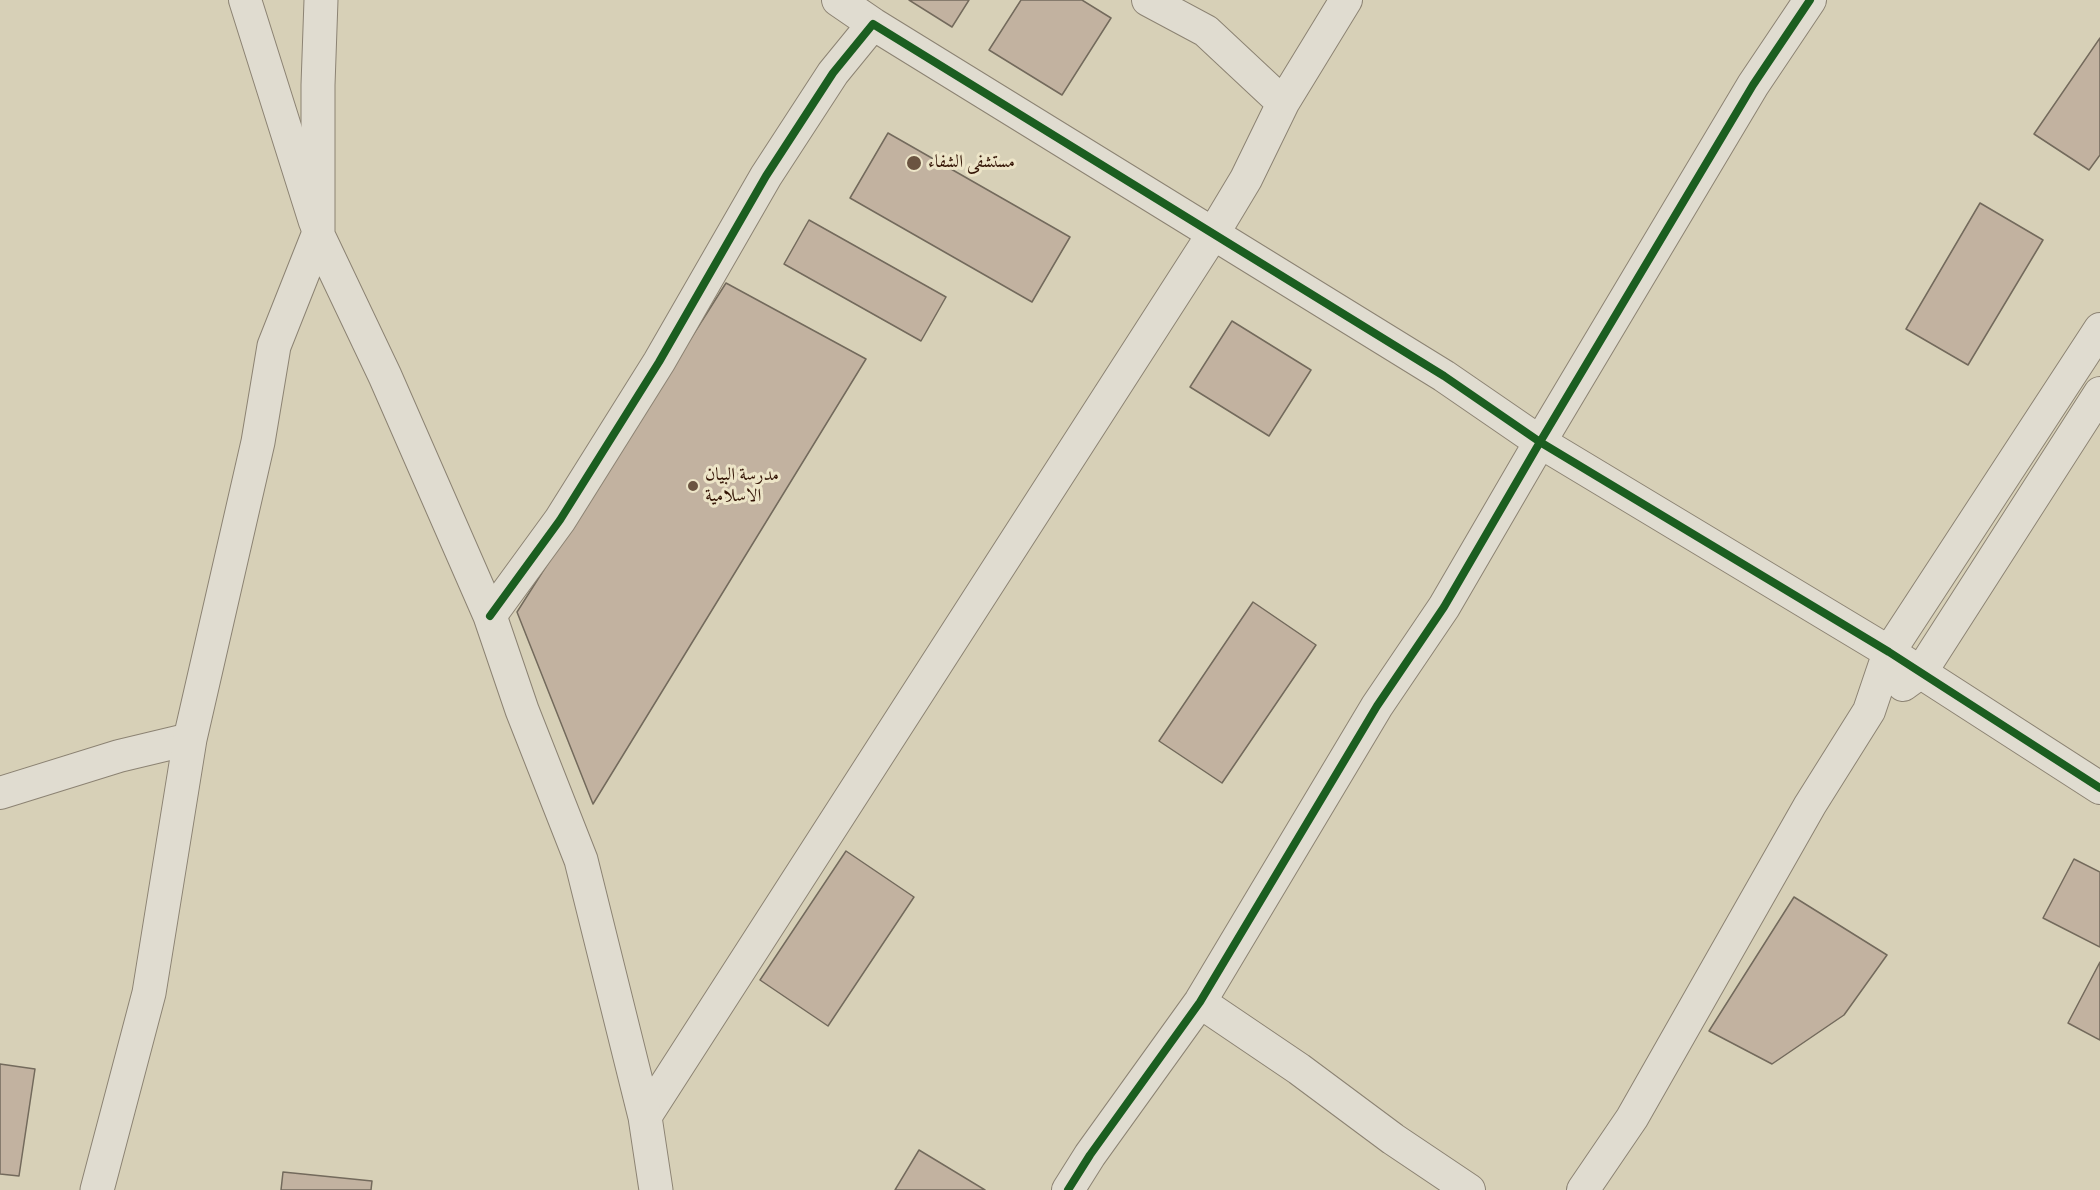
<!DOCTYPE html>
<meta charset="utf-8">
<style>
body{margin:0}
canvas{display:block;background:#d7d0b7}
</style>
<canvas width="2100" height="1190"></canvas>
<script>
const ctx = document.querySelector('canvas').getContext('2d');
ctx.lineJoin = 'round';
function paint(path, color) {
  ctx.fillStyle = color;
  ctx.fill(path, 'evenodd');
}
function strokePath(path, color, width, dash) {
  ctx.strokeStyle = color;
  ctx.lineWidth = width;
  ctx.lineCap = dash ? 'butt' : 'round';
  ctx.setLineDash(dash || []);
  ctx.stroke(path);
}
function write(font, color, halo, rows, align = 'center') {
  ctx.font = font + ' "IM FELL English",Amiri,serif';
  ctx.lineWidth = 6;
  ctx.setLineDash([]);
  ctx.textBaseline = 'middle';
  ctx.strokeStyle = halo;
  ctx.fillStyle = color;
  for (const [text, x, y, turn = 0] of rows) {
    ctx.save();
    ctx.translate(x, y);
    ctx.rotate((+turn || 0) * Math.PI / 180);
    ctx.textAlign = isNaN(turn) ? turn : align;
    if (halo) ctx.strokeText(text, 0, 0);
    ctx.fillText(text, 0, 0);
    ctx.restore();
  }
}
const building = new Path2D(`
 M909 0H969L952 27Z
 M1021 0H1082L1111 18 1062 95 989 50Z
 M2100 38V155L2089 170 2034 134Z
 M888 133 1070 237 1032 302 850 198Z
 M1980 203 2043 240 1968 365 1906 329Z
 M809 220 946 297 921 341 784 264Z
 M726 283 866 359 593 804 517 612Z
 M1232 321 1311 370 1269 436 1190 387Z
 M1253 602 1316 645 1222 783 1159 741Z
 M846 851 914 897 828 1026 760 980Z
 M2074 859 2100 872V947L2043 918Z
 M1794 897 1887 955 1844 1015 1772 1064 1709 1031Z
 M2100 962V1040L2068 1023Z
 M0 1064 35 1069 19 1176 0 1174Z
 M919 1150 985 1190H895Z
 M283 1172 372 1181 371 1190H281Z`);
const minor = new Path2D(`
 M245 0 315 222
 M838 0 873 24
 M1148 0 1206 31 1283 103
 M490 616 560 520 659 362 766 176 833 73 873 24 1444 376 1540 442 1889 652 2100 788
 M1903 685 1921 672 2100 393
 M0 793 119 756 190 739
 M1200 1002 1299 1069 1393 1139 1469 1190
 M645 1117 1213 234 1246 179 1283 103 1346 0
 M1068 1190 1090 1155 1200 1002 1377 706 1444 607 1540 442 1753 85 1810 0
 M1583 1190 1632 1118 1810 805 1869 711 1889 652 2100 329`);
const tertiary = new Path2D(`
 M318 235 385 376 490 616 522 710 581 860 645 1117 656 1190
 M97 1190 149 993 190 739 258 442 274 346 318 235V85L321 0`);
const cycleway = new Path2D(`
 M490 616 560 520 659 362 766 176 833 73 873 24 1444 376 1540 442 1889 652 2100 788
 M1068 1190 1090 1155 1200 1002 1377 706 1444 607 1540 442 1753 85 1810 0`);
const markers = [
 [914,163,8,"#6b5441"],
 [693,486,6,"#6b5441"]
];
const poiNames = [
 ["مستشفى الشفاء",928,163],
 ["مدرسة البيان",705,476],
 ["الاسلامية",705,497]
];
paint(building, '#c2b2a0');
strokePath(building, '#736a5c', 1.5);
strokePath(minor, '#8c8373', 34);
strokePath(tertiary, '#8c8373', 35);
strokePath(minor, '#e0dcd0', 32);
strokePath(tertiary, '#e0dcd0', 33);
strokePath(cycleway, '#1b5e20', 8);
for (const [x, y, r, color] of markers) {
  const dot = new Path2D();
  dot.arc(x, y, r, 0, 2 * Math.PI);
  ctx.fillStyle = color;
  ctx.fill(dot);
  strokePath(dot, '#ede5c8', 2);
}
write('18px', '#311102', '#ede5c8', poiNames, 'left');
</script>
